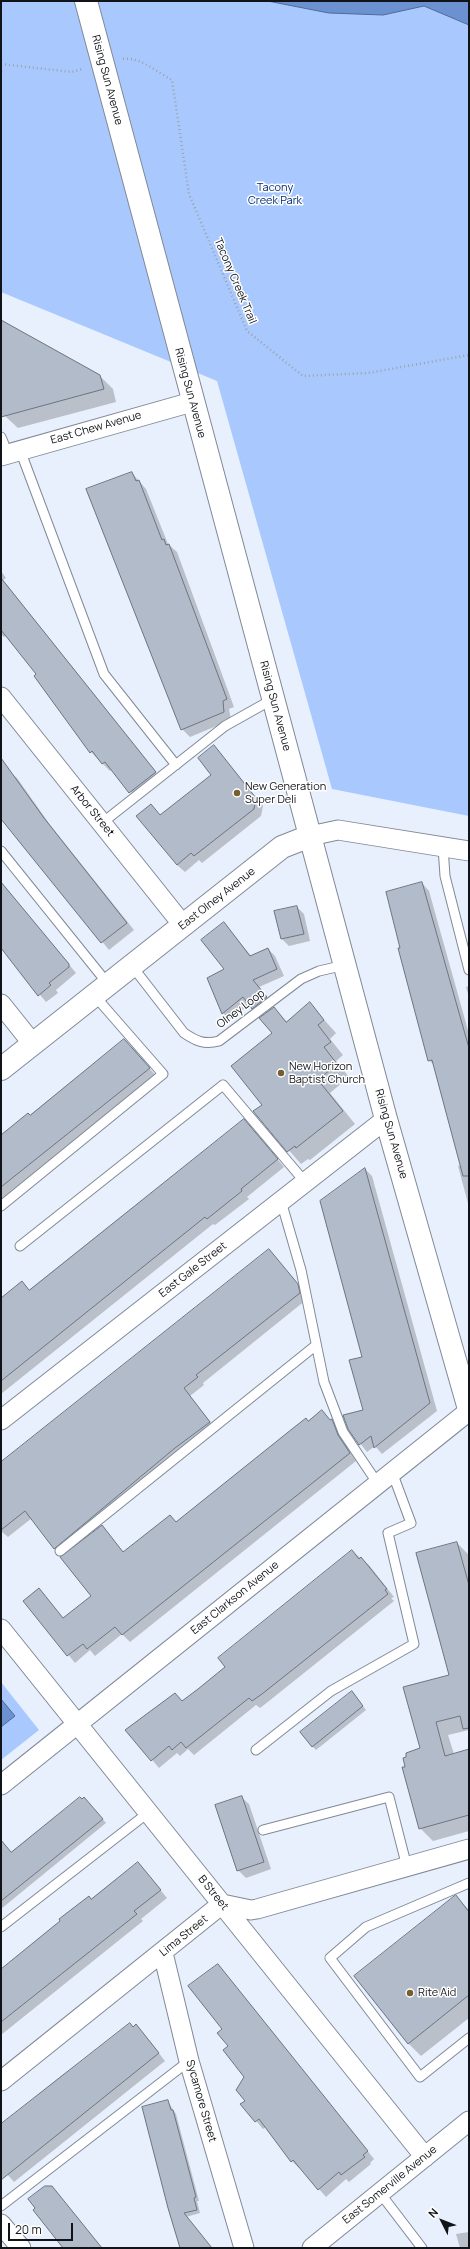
<!DOCTYPE html>
<style>
body{margin:0}
#map{position:relative;width:470px;height:2249px;overflow:hidden;background:#e8f0fd;font-family:Manrope,sans-serif}
canvas{display:block}
.frame{position:absolute;inset:0;border:2px solid #101318;pointer-events:none}
.north{position:absolute;left:422px;top:2201px;width:40px;height:40px;-webkit-text-stroke:3px #fff;paint-order:stroke;rotate:312deg;font-size:11px;font-weight:700;line-height:16px;text-align:center;color:#101318}
.north::after{content:'';display:block;margin:auto;width:14px;height:18px;background:#101318;clip-path:polygon(50% 0,100% 100%,50% 72%,0 100%)}
.scale{position:absolute;left:8px;top:2223px;width:65px;height:18px;box-sizing:border-box;border:2px solid #101318;border-top:0;padding-left:5px;font-size:12px;line-height:14px;white-space:nowrap;color:#101318;-webkit-text-stroke:3px #fff;paint-order:stroke}
</style>
<div id="map">
<canvas width="470" height="2249"></canvas>
<div class="frame"></div>
<div class="north">N</div>
<div class="scale">20 m</div>
</div>
<script>
const ctx = document.querySelector('canvas').getContext('2d');
ctx.lineJoin = 'round';
function paint(path, color) {
  ctx.fillStyle = color;
  ctx.fill(path, 'evenodd');
}
function strokePath(path, color, width, dash) {
  ctx.strokeStyle = color;
  ctx.lineWidth = width;
  ctx.lineCap = dash ? 'butt' : 'round';
  ctx.setLineDash(dash || []);
  ctx.stroke(path);
}
function write(font, color, halo, rows, align = 'center') {
  ctx.font = font + ' Manrope,sans-serif';
  ctx.lineWidth = 3;
  ctx.setLineDash([]);
  ctx.textBaseline = 'middle';
  ctx.strokeStyle = halo;
  ctx.fillStyle = color;
  for (const [text, x, y, turn = 0] of rows) {
    ctx.save();
    ctx.translate(x, y);
    ctx.rotate((+turn || 0) * Math.PI / 180);
    ctx.textAlign = isNaN(turn) ? turn : align;
    if (halo) ctx.strokeText(text, 0, 0);
    ctx.fillText(text, 0, 0);
    ctx.restore();
  }
}
const green = new Path2D(`
 M1 1H469V816L332 789 217 381 1 292Z
 M1 1682 39 1730 1 1760Z`);
const water = new Path2D(`
 M268 1H469V25L424 6 383 15 329 13Z
 M1 1699 15 1716 1 1727Z`);
const shadow = new Path2D(`
 M1 321 100 376 113 389 116 402 18 428 5 416 1 405Z
 M132 473 146 489 168 544 177 552 234 707 229 709 231 720 190 737 182 729Z
 M1 571 6 578 3 580 162 780 137 799 112 769 110 771 91 752 37 674 6 636 4 637 1 634Z
 M214 746 263 806 261 816 202 863 199 860 185 872 177 865 151 805 161 816 213 775Z
 M1 764 17 778 51 826 134 930 109 950 1 817Z
 M1 882 76 973 56 990 58 993 46 1002 1 948Z
 M422 883 429 891 469 1034V1207L458 1166 461 1165 434 1065 429 1060 401 948Z
 M297 907 304 914 310 941 289 946 282 939 276 912Z
 M224 923 251 956 268 949 275 956 284 976 259 987 273 1005 260 1015 250 1004 230 1020 223 1013 208 978 225 970Z
 M469 986V997L466 987Z
 M310 1004 336 1033 330 1039 343 1055 336 1061 349 1077 330 1093 355 1124 310 1160 308 1159 301 1164 255 1112 263 1105 273 1033 274 1008 287 1022Z
 M132 1047 156 1076 1 1200V1139Z
 M251 1127 284 1167 247 1197 249 1199 215 1225 213 1224 1 1394V1310L29 1291Z
 M365 1169 372 1176 437 1411 382 1454 375 1446 367 1452 349 1429 364 1411Z
 M269 1250 304 1292 306 1300 203 1383 204 1385 190 1396 216 1429 68 1550 70 1551 102 1526 124 1553 170 1516 177 1523 308 1422 332 1420 338 1427 345 1443 356 1461 130 1642 122 1634 95 1656 90 1650 75 1663 25 1601 63 1619 92 1596 32 1518 8 1537 1 1531V1464Z
 M457 1543 469 1555V1730L448 1735 454 1754 469 1750V1831L433 1841 420 1828 407 1767 421 1749 450 1675Z
 M352 1551 369 1565 394 1597 391 1598 394 1601 269 1701 260 1708 256 1705 194 1755 188 1749 180 1756 177 1753 159 1768 127 1730 183 1702 226 1668Z
 M352 1692 366 1710 316 1750 312 1746Z
 M241 1797 249 1804 271 1869 246 1878 238 1870Z
 M80 1798 88 1802 106 1823 1 1909V1861Z
 M138 1863 167 1898 141 1919 143 1921 1 2035V1971Z
 M456 1896 469 1910V2018L421 2056 409 2044 355 1976Z
 M218 1965 374 2159 370 2163 371 2164 349 2182 346 2179 326 2197 300 2167 299 2168 292 2161 266 2127 263 2129 242 2104 246 2101 245 2077 229 2047 224 2029Z
 M133 2028 143 2033 165 2061 14 2182 1 2167V2125L61 2076Z
 M168 2102 176 2114 199 2201H197L200 2213 186 2217 211 2248H181Z
 M469 2232V2248H460L456 2234Z`);
const building = new Path2D(`
 M1 320 100 375 104 389 1 417Z
 M132 472 136 481 139 480 162 540 164 539 166 545 169 544 227 699 223 701 224 712 181 730 86 489Z
 M1 578 156 772 129 793 105 762 102 764 92 751 90 753 34 676 36 674 1 630Z
 M214 745 256 798 254 809 194 856 191 853 177 865 136 816 151 804 160 815 211 775 198 758Z
 M1 758 44 818 127 923 101 943 1 819Z
 M1 882 69 964V967L49 983 51 985 38 996 1 948Z
 M422 882 469 1048V1176H463L432 1060 428 1061 398 948H400L386 892Z
 M297 906 304 934 281 939 274 911Z
 M224 922 250 956 268 948 277 969 253 980 267 997 252 1009 243 997 222 1014 207 978 224 969 201 940Z
 M310 1002 324 1020 318 1025 331 1042 324 1047 337 1064 318 1080 343 1111 296 1148 295 1146 287 1152 253 1111 262 1105 231 1066 272 1033 259 1018 274 1007 286 1022Z
 M124 1039 150 1068 1 1187V1135L28 1113 30 1115Z
 M244 1119 278 1159 241 1189 242 1191 207 1219 205 1217 1 1381V1298L22 1281 29 1290Z
 M365 1168 430 1403 374 1448 371 1436 359 1445 348 1429 343 1415 363 1410 349 1360 362 1357 320 1201Z
 M269 1249 298 1284 300 1293 196 1375 198 1377 184 1388 210 1422 175 1448 54 1549 25 1511 1 1530V1462Z
 M322 1410 330 1420 332 1419 338 1435 350 1453 122 1635 115 1627 87 1649 83 1644 67 1656 23 1601 39 1588 63 1618 91 1596 60 1557 102 1525 123 1552 170 1515 176 1522 292 1429 306 1418 308 1421Z
 M457 1542 469 1585V1728L463 1729 460 1716 436 1722 445 1756 469 1749V1815L419 1829 402 1767H405L403 1758 406 1757V1753L420 1748 403 1687 449 1675 416 1553Z
 M352 1550 359 1559 361 1557 387 1589 385 1590 388 1594 262 1694 252 1701 249 1698 186 1748 181 1742 172 1750 169 1746 151 1761 125 1730 175 1693 182 1701 198 1689 225 1667 218 1658Z
 M352 1691 363 1706 312 1747 300 1732Z
 M242 1796 264 1862 237 1871 215 1805Z
 M80 1797 82 1799 84 1797 103 1819 1 1901V1840L11 1852Z
 M138 1862 161 1890 134 1911 137 1914 1 2022V1969L60 1921 59 1919 89 1896 91 1899Z
 M456 1895 469 1912V1995L408 2044 354 1976Z
 M218 1964 368 2151 363 2155 365 2157 341 2175 339 2172 318 2190 293 2160 291 2162 259 2119 255 2122 240 2104 245 2101 236 2090 244 2077 223 2050 228 2046 217 2033 222 2029 188 1986Z
 M130 2023 133 2027 136 2024 159 2053 1 2180V2124Z
 M168 2100 171 2110H173L196 2197 194 2198 197 2210 184 2213 212 2248H180L168 2208 142 2107Z
 M45 2186H52L102 2248H63L33 2210 35 2208 28 2199Z`);
const path = new Path2D(`
 M123 59C139 56 158 73 172 80L189 194 247 331 303 376 368 373 469 355
 M1 64 72 72 82 69`);
const lane = new Path2D(`
 M1 437 8 454
 M20 450 104 674 176 765
 M102 823 225 726 273 699
 M443 847 445 876 469 970
 M1 851 108 984
 M132 966 184 1033C196 1041 204 1045 219 1041L301 979 319 971 345 965
 M281 1201 301 1270 324 1382 343 1432 378 1484
 M1 1206 163 1074 94 995
 M20 1246 223 1085 305 1182
 M60 1551 315 1346
 M256 1750 331 1691 414 1644 388 1533 411 1523 392 1472
 M263 1830 389 1797 407 1867
 M469 1883 366 1927 330 1958 420 2077 469 2038
 M1 1927 149 1812
 M380 2193 422 2248
 M1 2206 189 2061`);
const street = new Path2D(`
 M1 456 192 402
 M1 697 183 925
 M310 836 338 830 469 851
 M1 1004 33 1044
 M1 1420 386 1119
 M1 1629 425 2157
 M1 1785 469 1411
 M163 1953 189 2061 244 2248
 M1 2081 222 1904 251 1910 257 1909 469 1849
 M1 2224 21 2248
 M312 2248 469 2121`);
const secondary = new Path2D(`
 M86 1 386 1119 469 1409
 M1 1069 282 847 310 836`);
const markers = [
 [237,793,4,"#775e2f"],
 [281,1073,4,"#775e2f"],
 [410,1993,4,"#775e2f"]
];
const streetNames = [
 ["Rising Sun Avenue",107,80,75],
 ["Tacony Creek Trail",235,281,67],
 ["Rising Sun Avenue",190,393,75],
 ["East Chew Avenue",96,428,-16],
 ["Rising Sun Avenue",275,706,75],
 ["Arbor Street",92,811,51],
 ["East Olney Avenue",217,899,-38],
 ["Olney Loop",241,1009,-37],
 ["Rising Sun Avenue",391,1134,74],
 ["East Gale Street",193,1270,-38],
 ["East Clarkson Avenue",235,1598,-39],
 ["B Street",213,1893,51],
 ["Lima Street",184,1936,-39],
 ["Sycamore Street",201,2101,74],
 ["East Somerville Avenue",390,2185,-39]
];
const parkNames = [
 ["Tacony",275,188],
 ["Creek Park",275,201]
];
const poiNames = [
 ["New Generation",245,787],
 ["Super Deli",245,800],
 ["New Horizon",289,1067],
 ["Baptist Church",289,1080],
 ["Rite Aid",418,1993]
];
paint(green, '#a9c9fe');
paint(water, '#6c91d0');
strokePath(water, '#506b99', 1);
paint(shadow, '#0003');
paint(building, '#b2bbca');
strokePath(building, '#6c7482', 1);
strokePath(lane, '#818997', 11);
strokePath(street, '#818997', 21);
strokePath(secondary, '#818997', 24);
strokePath(path, '#9ba2ac', 2.5, [1, 3]);
strokePath(lane, '#fff', 9);
strokePath(street, '#fff', 19);
strokePath(secondary, '#fff', 22);
for (const [x, y, r, color] of markers) {
  const dot = new Path2D();
  dot.arc(x, y, r, 0, 2 * Math.PI);
  ctx.fillStyle = color;
  ctx.fill(dot);
  strokePath(dot, '#fff', 1.5);
}
write('11px', '#101318', '#fff', streetNames);
write('11px', '#002972', '#fff', parkNames);
write('11px', '#101318', '#fff', poiNames, 'left');
</script>
